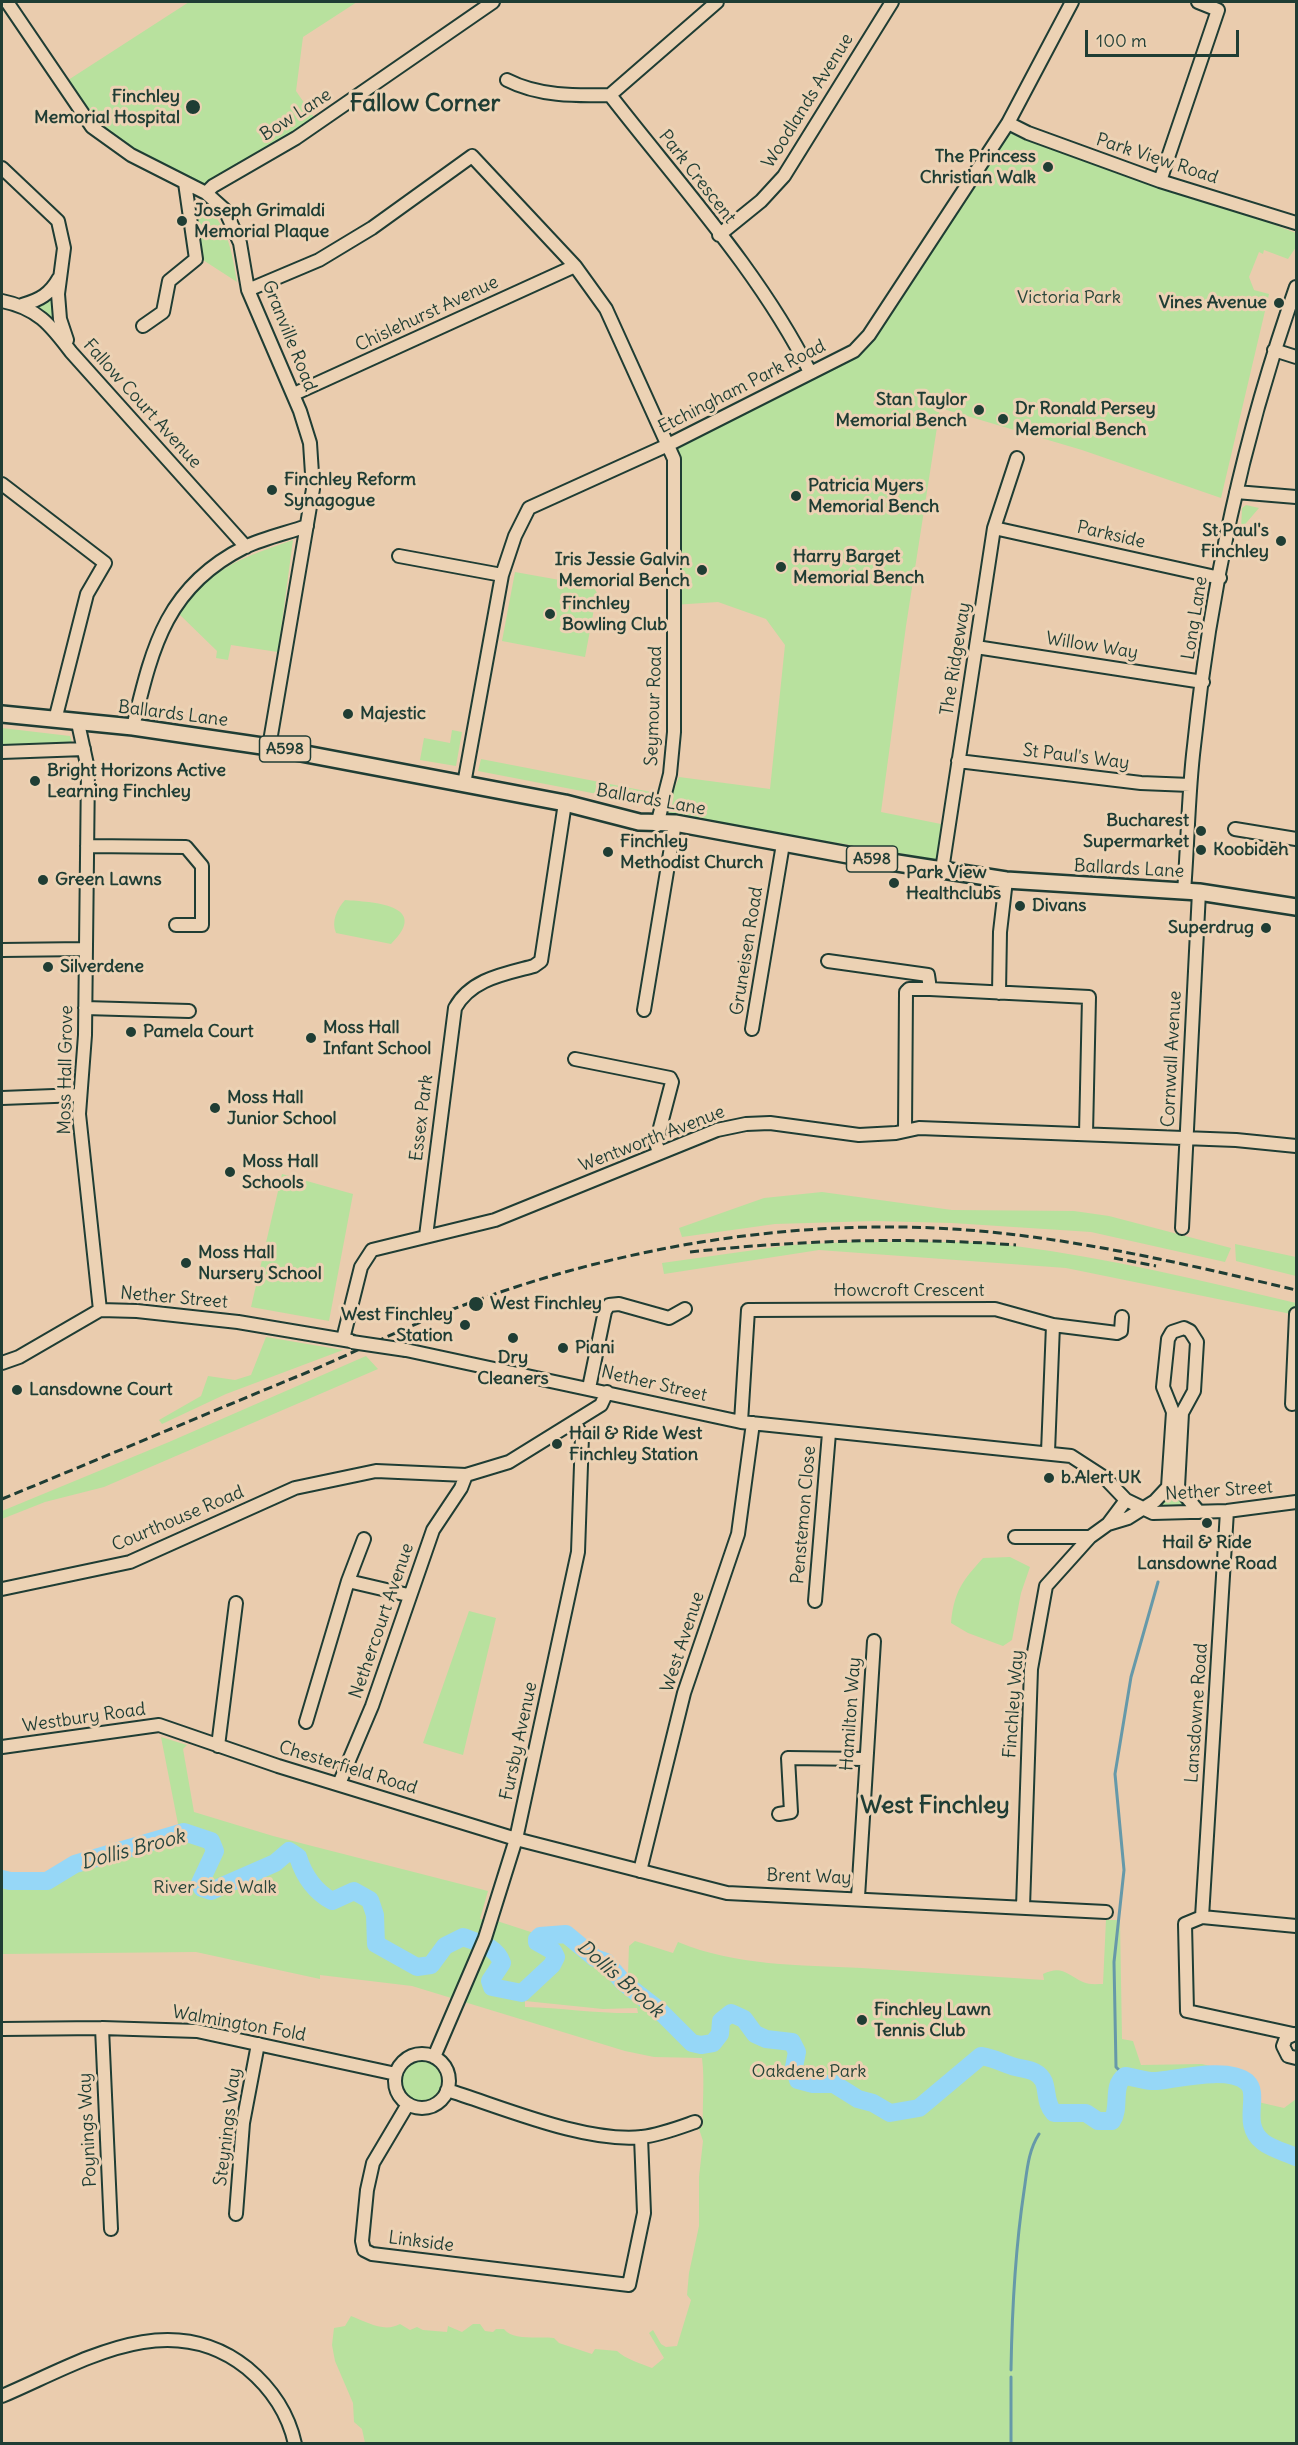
<!DOCTYPE html>
<style>
body{margin:0}
#map{position:relative;width:1298px;height:2445px;overflow:hidden;background:#eaccae;font-family:Delius,sans-serif}
canvas{display:block}
.frame{position:absolute;inset:0;border:3px solid #1f3d34;pointer-events:none}
.scale{position:absolute;left:1085px;top:30px;width:154px;height:27px;box-sizing:border-box;border:3px solid #1f3d34;border-top:0;padding-left:8px;font-size:18px;line-height:21px;white-space:nowrap;color:#1f3d34;-webkit-text-stroke:4px #ecd2b4;paint-order:stroke}
</style>
<div id="map">
<canvas width="1298" height="2445"></canvas>
<div class="frame"></div>
<div class="scale">100 m</div>
</div>
<script>
const ctx = document.querySelector('canvas').getContext('2d');
ctx.lineJoin = 'round';
function paint(path, color) {
  ctx.fillStyle = color;
  ctx.fill(path, 'evenodd');
}
function strokePath(path, color, width, dash) {
  ctx.strokeStyle = color;
  ctx.lineWidth = width;
  ctx.lineCap = dash ? 'butt' : 'round';
  ctx.setLineDash(dash || []);
  ctx.stroke(path);
}
function write(font, color, halo, rows, align = 'center') {
  ctx.font = font + ' Delius,sans-serif';
  ctx.lineWidth = 6;
  ctx.setLineDash([]);
  ctx.textBaseline = 'middle';
  ctx.strokeStyle = halo;
  ctx.fillStyle = color;
  for (const [text, x, y, turn = 0] of rows) {
    ctx.save();
    ctx.translate(x, y);
    ctx.rotate((+turn || 0) * Math.PI / 180);
    ctx.textAlign = isNaN(turn) ? turn : align;
    if (halo) ctx.strokeText(text, 0, 0);
    ctx.fillText(text, 0, 0);
    ctx.restore();
  }
}
const green = new Path2D(`
 M189 2H357L303 37 296 91 318 123 203 192 92 127 62 84Z
 M1008 123 1296 233V247L1288 259 1264 250 1263 254 1259 252 1249 277 1254 290 1269 294 1221 498 1082 450 940 408 906 626 881 812 941 824 944 826 939 860 665 814 679 777 770 789 785 645 766 619 718 602 673 605 669 445 808 373 869 335Z
 M203 204C228 224 232 252 237 282L203 260 195 213Z
 M53 295V309L58 326 47 314 35 307Z
 M1246 505 1259 508 1241 529 1242 508Z
 M293 540 278 652 231 645 228 660 216 658 217 651 179 614C187 605 194 593 203 585 228 561 262 551 293 540Z
 M515 572 593 586 597 593 585 657 502 641Z
 M2 728 70 736 72 742 40 747H2Z
 M452 730 462 732 456 766 420 760 424 738 450 743Z
 M481 759 651 792 649 804 478 771Z
 M345 900C371 902 432 904 391 944L336 933C331 921 337 909 345 900Z
 M282 1174 353 1194 329 1321 251 1307Z
 M822 1192 952 1210 1074 1211 1109 1216 1231 1248 1225 1262 1091 1232 952 1223 875 1221 775 1224 682 1237 679 1228 764 1198Z
 M851 1242C905 1242 961 1240 1015 1246 1110 1258 1203 1281 1296 1303V1315L1066 1268 819 1250 664 1274 662 1263 790 1245Z
 M1235 1244 1296 1257V1276L1236 1261Z
 M266 1337 343 1350 226 1394 162 1424 159 1420 201 1396 208 1376 235 1380 251 1375Z
 M366 1356 378 1369 104 1487 45 1502 2 1519V1511L169 1442Z
 M1172 1487 1184 1505 1159 1506 1158 1505Z
 M1010 1557 1030 1567 1021 1593 1012 1640 1003 1646 968 1633 951 1623C954 1592 962 1581 983 1558Z
 M469 1611 496 1618 463 1755 423 1743Z
 M161 1737 187 1745 183 1749 194 1812 273 1836 488 1891 480 1919 497 1921 537 1934 543 1930 553 1933 569 1930 579 1942 596 1953V1956L607 1959 621 1976 628 1974 629 1946 635 1941 673 1953 678 1942C736 1966 799 1965 862 1968 923 1972 983 1976 1044 1980L1043 1974C1062 1965 1066 1974 1083 1982 1089 1985 1097 1984 1103 1984L1106 1920H1120L1122 2039 1133 2041 1141 2065 1202 2064 1250 2076 1258 2102 1284 2108 1296 2099V2443H365L362 2429 354 2422 353 2403 335 2361 332 2345 334 2328 345 2326 351 2316C367 2322 384 2333 400 2324L410 2330 417 2327 423 2330 447 2332 448 2326 462 2332 473 2324H480L485 2331 493 2332 496 2329H504C513 2341 538 2336 554 2338L559 2343 592 2354 595 2349 617 2351C625 2359 642 2364 652 2368L664 2358 649 2333 653 2330 661 2344 666 2347 677 2346 691 2300 687 2295 689 2273 699 2226V2177L703 2141 699 2129 703 2126C702 2103 705 2082 702 2058L654 2057 625 2051 412 1986 320 1975V1979L196 1952 2 1954V1875L47 1876 79 1859 106 1853 179 1829ZM525 2001 603 2009 637 2008 638 2013C600 2014 563 2008 525 2007Z
 M401 2081a20 20 0 1 1 40 0a20 20 0 1 1-40 0Z`);
const stream = new Path2D(`
 M1125 2076 1116 2067 1114 1962 1124 1870 1115 1774 1131 1677 1158 1582
 M1011 2370C1012 2309 1015 2251 1024 2191 1027 2171 1028 2151 1039 2134
 M1011 2377V2444`);
const river = new Path2D(`
 M2 1879 10 1881H47L75 1864 184 1832 211 1841 215 1851 200 1883 202 1888 211 1891 275 1863 289 1851 298 1857C304 1876 314 1891 332 1901L354 1891 370 1900 375 1915 376 1944 417 1967 431 1965 445 1946 463 1937C479 1943 496 1946 502 1963L490 1981 492 1987 522 1993 552 1965 556 1957 553 1951 537 1942V1939L540 1936 566 1934 595 1958 606 1962 623 1982 659 2010 692 2043 701 2045 713 2043 720 2034 721 2021 731 2013 744 2019 755 2034 766 2039 792 2042 797 2052 794 2067 798 2080 813 2084H834L858 2099 873 2103 890 2113 919 2108 981 2056C994 2058 1000 2062 1012 2066 1023 2070 1038 2068 1044 2082 1048 2093 1045 2103 1054 2113H1086L1098 2121H1112C1121 2107 1111 2086 1125 2076 1135 2077 1147 2082 1156 2081 1178 2079 1228 2066 1247 2082 1261 2095 1240 2124 1263 2142 1272 2149 1285 2152 1296 2157`);
const minor = new Path2D(`
 M7 2 92 127 131 155 206 193 225 210 240 243 248 290 300 411 310 443 313 489 269 747
 M507 80C538 96 575 96 610 95 679 184 760 272 810 372
 M610 95 717 2
 M1008 123 1028 133 1160 181 1296 223
 M2 168 58 221 64 248 58 294 60 319 67 340
 M1160 181 1218 10 1198 2
 M206 193 213 186 296 138 493 2
 M719 235 761 201 784 176 892 2
 M248 290 319 260 372 228 472 156 575 266 606 309 674 459V732L670 774 657 825
 M2 301C37 308 50 324 71 352L246 547
 M22 305C40 300 50 294 59 278
 M143 326 163 312 169 281 196 259 185 183
 M1274 350 1296 357
 M294 394 575 266
 M2 484 105 563 87 594 55 720
 M1236 492 1296 497
 M994 528 1220 578
 M399 556 502 575
 M976 647 1203 682
 M78 723 88 769 85 1035 79 1114 100 1310
 M133 727C152 649 165 587 245 547 264 538 287 533 307 526
 M2 752 84 749
 M958 761 1141 783 1190 785
 M464 784 502 575 515 536 529 508 668 445 854 351 869 335 1008 123 1072 2
 M1235 829 1296 839
 M87 846 186 847 202 866V925H176
 M942 870 994 528 1017 458
 M1184 891C1188 843 1188 795 1194 746 1210 591 1244 434 1296 287
 M2 950 86 949
 M828 961 928 975 930 989
 M999 993 1000 932 1006 880
 M85 1008 189 1011
 M644 1010 675 823
 M752 1029 783 844
 M575 1059 670 1078 672 1082 656 1143 659 1153
 M2 1098 80 1095
 M905 1130 906 992 909 989H930L1089 997 1086 1134
 M1182 1228 1199 892
 M426 1236 455 1008C471 979 504 974 534 966L541 961 565 803
 M1053 1325 1117 1333 1121 1331 1122 1317
 M343 1339 361 1267 372 1250 495 1220 717 1130 746 1124 770 1123 859 1135 896 1133 919 1128 1236 1140 1296 1146
 M406 1350 741 1422 1071 1456 1105 1478 1126 1500 1153 1513 1227 1511 1296 1502
 M2 1363 19 1357 100 1310 137 1311 238 1322 351 1341
 M589 1388 605 1311 609 1305 619 1304 669 1318 685 1309
 M1292 1404 1296 1314
 M741 1422 748 1310 995 1309 1053 1325 1048 1452
 M1108 1524 1128 1518 1155 1501 1168 1487 1173 1412 1163 1387 1168 1339 1172 1332 1184 1328 1190 1331 1197 1342 1194 1391 1182 1413 1178 1487 1199 1512
 M1015 1537H1090
 M348 1581 408 1595
 M2 1589 130 1562 295 1488 376 1471 466 1475 509 1462 601 1405 607 1392
 M815 1601 829 1433
 M306 1722 348 1581 364 1539
 M218 1746 236 1603
 M2 1747 159 1725 278 1766 516 1839 727 1893 1106 1912
 M339 1784 372 1706 433 1530 461 1488 466 1475
 M779 1814 791 1812 788 1758 866 1759
 M640 1871 684 1693 738 1534 753 1423
 M858 1897 874 1641
 M1023 1907 1031 1669 1046 1586 1090 1537 1108 1524 1126 1500
 M1202 1917 1227 1511
 M1202 1917 1185 1924 1187 2011 1293 2034
 M1202 1917 1296 1926
 M102 2028 111 2229
 M2 2029 102 2028 197 2031 396 2074
 M1295 2034 1286 2038 1283 2046 1288 2056 1296 2058
 M395 2081a27 27 0 1 1 54 0a27 27 0 1 1-54 0Z
 M434 2057 485 1938 516 1839 578 1552 582 1436 574 1422
 M447 2090C502 2107 585 2143 642 2137 660 2135 678 2128 695 2122
 M408 2104 373 2163 367 2190 362 2241 364 2250 372 2254 629 2285 644 2213 641 2137
 M236 2214 243 2123 258 2044
 M2 2396C80 2363 168 2305 247 2368 271 2388 288 2412 295 2444`);
const major = new Path2D(`
 M2 714 133 727 269 747 565 803 639 822 675 823 859 857 1006 880 1199 892 1296 907`);
const rail = new Path2D(`
 M690 1252C799 1240 907 1237 1016 1245
 M1114 1258 1156 1266
 M2 1499C104 1457 206 1414 308 1372 360 1350 411 1324 464 1305 614 1249 776 1221 936 1228 1059 1234 1177 1262 1296 1290`);
const minorBridge = new Path2D(`
 M352 1342 406 1350`);
const markers = [
 [193,107,8,"#1f3d34"],
 [1048,167,6,"#1f3d34"],
 [182,221,6,"#1f3d34"],
 [1279,303,6,"#1f3d34"],
 [979,410,6,"#1f3d34"],
 [1003,419,6,"#1f3d34"],
 [272,490,6,"#1f3d34"],
 [796,496,6,"#1f3d34"],
 [1281,541,6,"#1f3d34"],
 [781,567,6,"#1f3d34"],
 [702,570,6,"#1f3d34"],
 [550,614,6,"#1f3d34"],
 [348,714,6,"#1f3d34"],
 [35,781,6,"#1f3d34"],
 [1201,831,6,"#1f3d34"],
 [1201,850,6,"#1f3d34"],
 [608,852,6,"#1f3d34"],
 [43,880,6,"#1f3d34"],
 [894,883,6,"#1f3d34"],
 [1020,906,6,"#1f3d34"],
 [1266,928,6,"#1f3d34"],
 [48,967,6,"#1f3d34"],
 [131,1032,6,"#1f3d34"],
 [311,1038,6,"#1f3d34"],
 [215,1108,6,"#1f3d34"],
 [230,1172,6,"#1f3d34"],
 [186,1263,6,"#1f3d34"],
 [476,1304,8,"#1f3d34"],
 [465,1325,6,"#1f3d34"],
 [513,1338,6,"#1f3d34"],
 [563,1348,6,"#1f3d34"],
 [17,1390,6,"#1f3d34"],
 [557,1444,6,"#1f3d34"],
 [1049,1478,6,"#1f3d34"],
 [1207,1523,6,"#1f3d34"],
 [862,2020,6,"#1f3d34"]
];
const shields = [
 [285,749,51],
 [872,859,51]
];
const shieldNames = [
 ["A598",285,749],
 ["A598",872,859]
];
const poiNames = [
 ["Finchley",180,97,"right"],
 ["Memorial Hospital",180,118,"right"],
 ["The Princess",1036,157,"right"],
 ["Christian Walk",1036,178,"right"],
 ["Joseph Grimaldi",194,211],
 ["Memorial Plaque",194,232],
 ["Vines Avenue",1267,303,"right"],
 ["Stan Taylor",967,400,"right"],
 ["Memorial Bench",967,421,"right"],
 ["Dr Ronald Persey",1015,409],
 ["Memorial Bench",1015,430],
 ["Finchley Reform",284,480],
 ["Synagogue",284,501],
 ["Patricia Myers",808,486],
 ["Memorial Bench",808,507],
 ["St Paul's",1269,531,"right"],
 ["Finchley",1269,552,"right"],
 ["Harry Barget",793,557],
 ["Memorial Bench",793,578],
 ["Iris Jessie Galvin",690,560,"right"],
 ["Memorial Bench",690,581,"right"],
 ["Finchley",562,604],
 ["Bowling Club",562,625],
 ["Majestic",360,714],
 ["Bright Horizons Active",47,771],
 ["Learning Finchley",47,792],
 ["Bucharest",1189,821,"right"],
 ["Supermarket",1189,842,"right"],
 ["Finchley",620,842],
 ["Methodist Church",620,863],
 ["Koobideh",1213,850],
 ["Park View",906,873],
 ["Healthclubs",906,894],
 ["Green Lawns",55,880],
 ["Divans",1032,906],
 ["Superdrug",1254,928,"right"],
 ["Silverdene",60,967],
 ["Moss Hall",323,1028],
 ["Infant School",323,1049],
 ["Pamela Court",143,1032],
 ["Moss Hall",227,1098],
 ["Junior School",227,1119],
 ["Moss Hall",242,1162],
 ["Schools",242,1183],
 ["Moss Hall",198,1253],
 ["Nursery School",198,1274],
 ["West Finchley",490,1304],
 ["West Finchley",453,1315,"right"],
 ["Station",453,1336,"right"],
 ["Piani",575,1348],
 ["Dry",513,1358,"center"],
 ["Cleaners",513,1379,"center"],
 ["Lansdowne Court",29,1390],
 ["Hail & Ride West",569,1434],
 ["Finchley Station",569,1455],
 ["b.Alert UK",1061,1478],
 ["Hail & Ride",1207,1543,"center"],
 ["Lansdowne Road",1207,1564,"center"],
 ["Finchley Lawn",874,2010],
 ["Tennis Club",874,2031]
];
const streetNames = [
 ["Woodlands Avenue",808,101,-58],
 ["Bow Lane",296,115,-33],
 ["Park View Road",1157,159,18],
 ["Park Crescent",697,177,52],
 ["Chislehurst Avenue",427,314,-25],
 ["Granville Road",289,336,68],
 ["Etchingham Park Road",742,387,-27],
 ["Fallow Court Avenue",142,404,48],
 ["Parkside",1111,535,13],
 ["Long Lane",1195,618,-81],
 ["Willow Way",1092,646,9],
 ["The Ridgeway",956,659,-81],
 ["Seymour Road",654,706,-88],
 ["Ballards Lane",173,714,7],
 ["St Paul's Way",1076,757,7],
 ["Ballards Lane",651,800,10],
 ["Ballards Lane",1129,869,3],
 ["Gruneisen Road",747,951,-81],
 ["Cornwall Avenue",1172,1059,-87],
 ["Moss Hall Grove",66,1070,-89],
 ["Essex Park",422,1118,-83],
 ["Wentworth Avenue",652,1139,-21],
 ["Howcroft Crescent",909,1291],
 ["Nether Street",174,1298,5],
 ["Nether Street",654,1384,13],
 ["Nether Street",1219,1491,-4],
 ["Penstemon Close",804,1515,-85],
 ["Courthouse Road",178,1519,-23],
 ["Nethercourt Avenue",382,1621,-71],
 ["West Avenue",683,1642,-72],
 ["Finchley Way",1014,1704,-86],
 ["Lansdowne Road",1197,1713,-86],
 ["Hamilton Way",851,1714,-86],
 ["Westbury Road",84,1718,-8],
 ["Fursby Avenue",519,1741,-78],
 ["Chesterfield Road",348,1768,17],
 ["Brent Way",809,1877,2],
 ["Walmington Fold",239,2024,10],
 ["Steynings Way",228,2127,-83],
 ["Poynings Way",88,2130,-93],
 ["Linkside",421,2242,7]
];
const parkNames = [
 ["Victoria Park",1069,298],
 ["River Side Walk",215,1888],
 ["Oakdene Park",809,2072]
];
const waterNames = [
 ["Dollis Brook",133,1850,-15],
 ["Dollis Brook",620,1979,41]
];
const districtNames = [
 ["Fallow Corner",425,104],
 ["West Finchley",935,1806]
];
paint(green, '#b8e19e');
strokePath(stream, '#6699a9', 3);
strokePath(river, '#96d7f7', 18);
strokePath(minor, '#1f3d34', 16);
strokePath(major, '#1f3d34', 20);
strokePath(minor, '#ecd2b4', 12);
strokePath(major, '#ecd2b4', 15);
strokePath(rail, '#1f3d34', 3, [9, 4.5]);
strokePath(minorBridge, '#1f3d34', 16, []);
strokePath(minorBridge, '#ecd2b4', 12);
for (const [x, y, r, color] of markers) {
  const dot = new Path2D();
  dot.arc(x, y, r, 0, 2 * Math.PI);
  ctx.fillStyle = color;
  ctx.fill(dot);
  strokePath(dot, '#ecd2b4', 2);
}
for (const [x, y, w] of shields) {
  const box = new Path2D();
  box.roundRect(x - w / 2, y - 13, w, 26, 4.5);
  ctx.fillStyle = '#ecd2b4';
  ctx.fill(box);
  strokePath(box, '#1f3d34', 1.5);
}
write('bold 16px', '#1f3d34', null, shieldNames);
write('bold 18px', '#1f3d34', '#ecd2b4', poiNames, 'left');
write('18px', '#1f3d34', '#ecd2b4', streetNames);
write('18px', '#274539', '#ecd2b4', parkNames);
write('italic 20px', '#25453e', '#ecd2b4', waterNames);
write('bold 24px', '#1f3d34', '#ecd2b4', districtNames);
</script>
